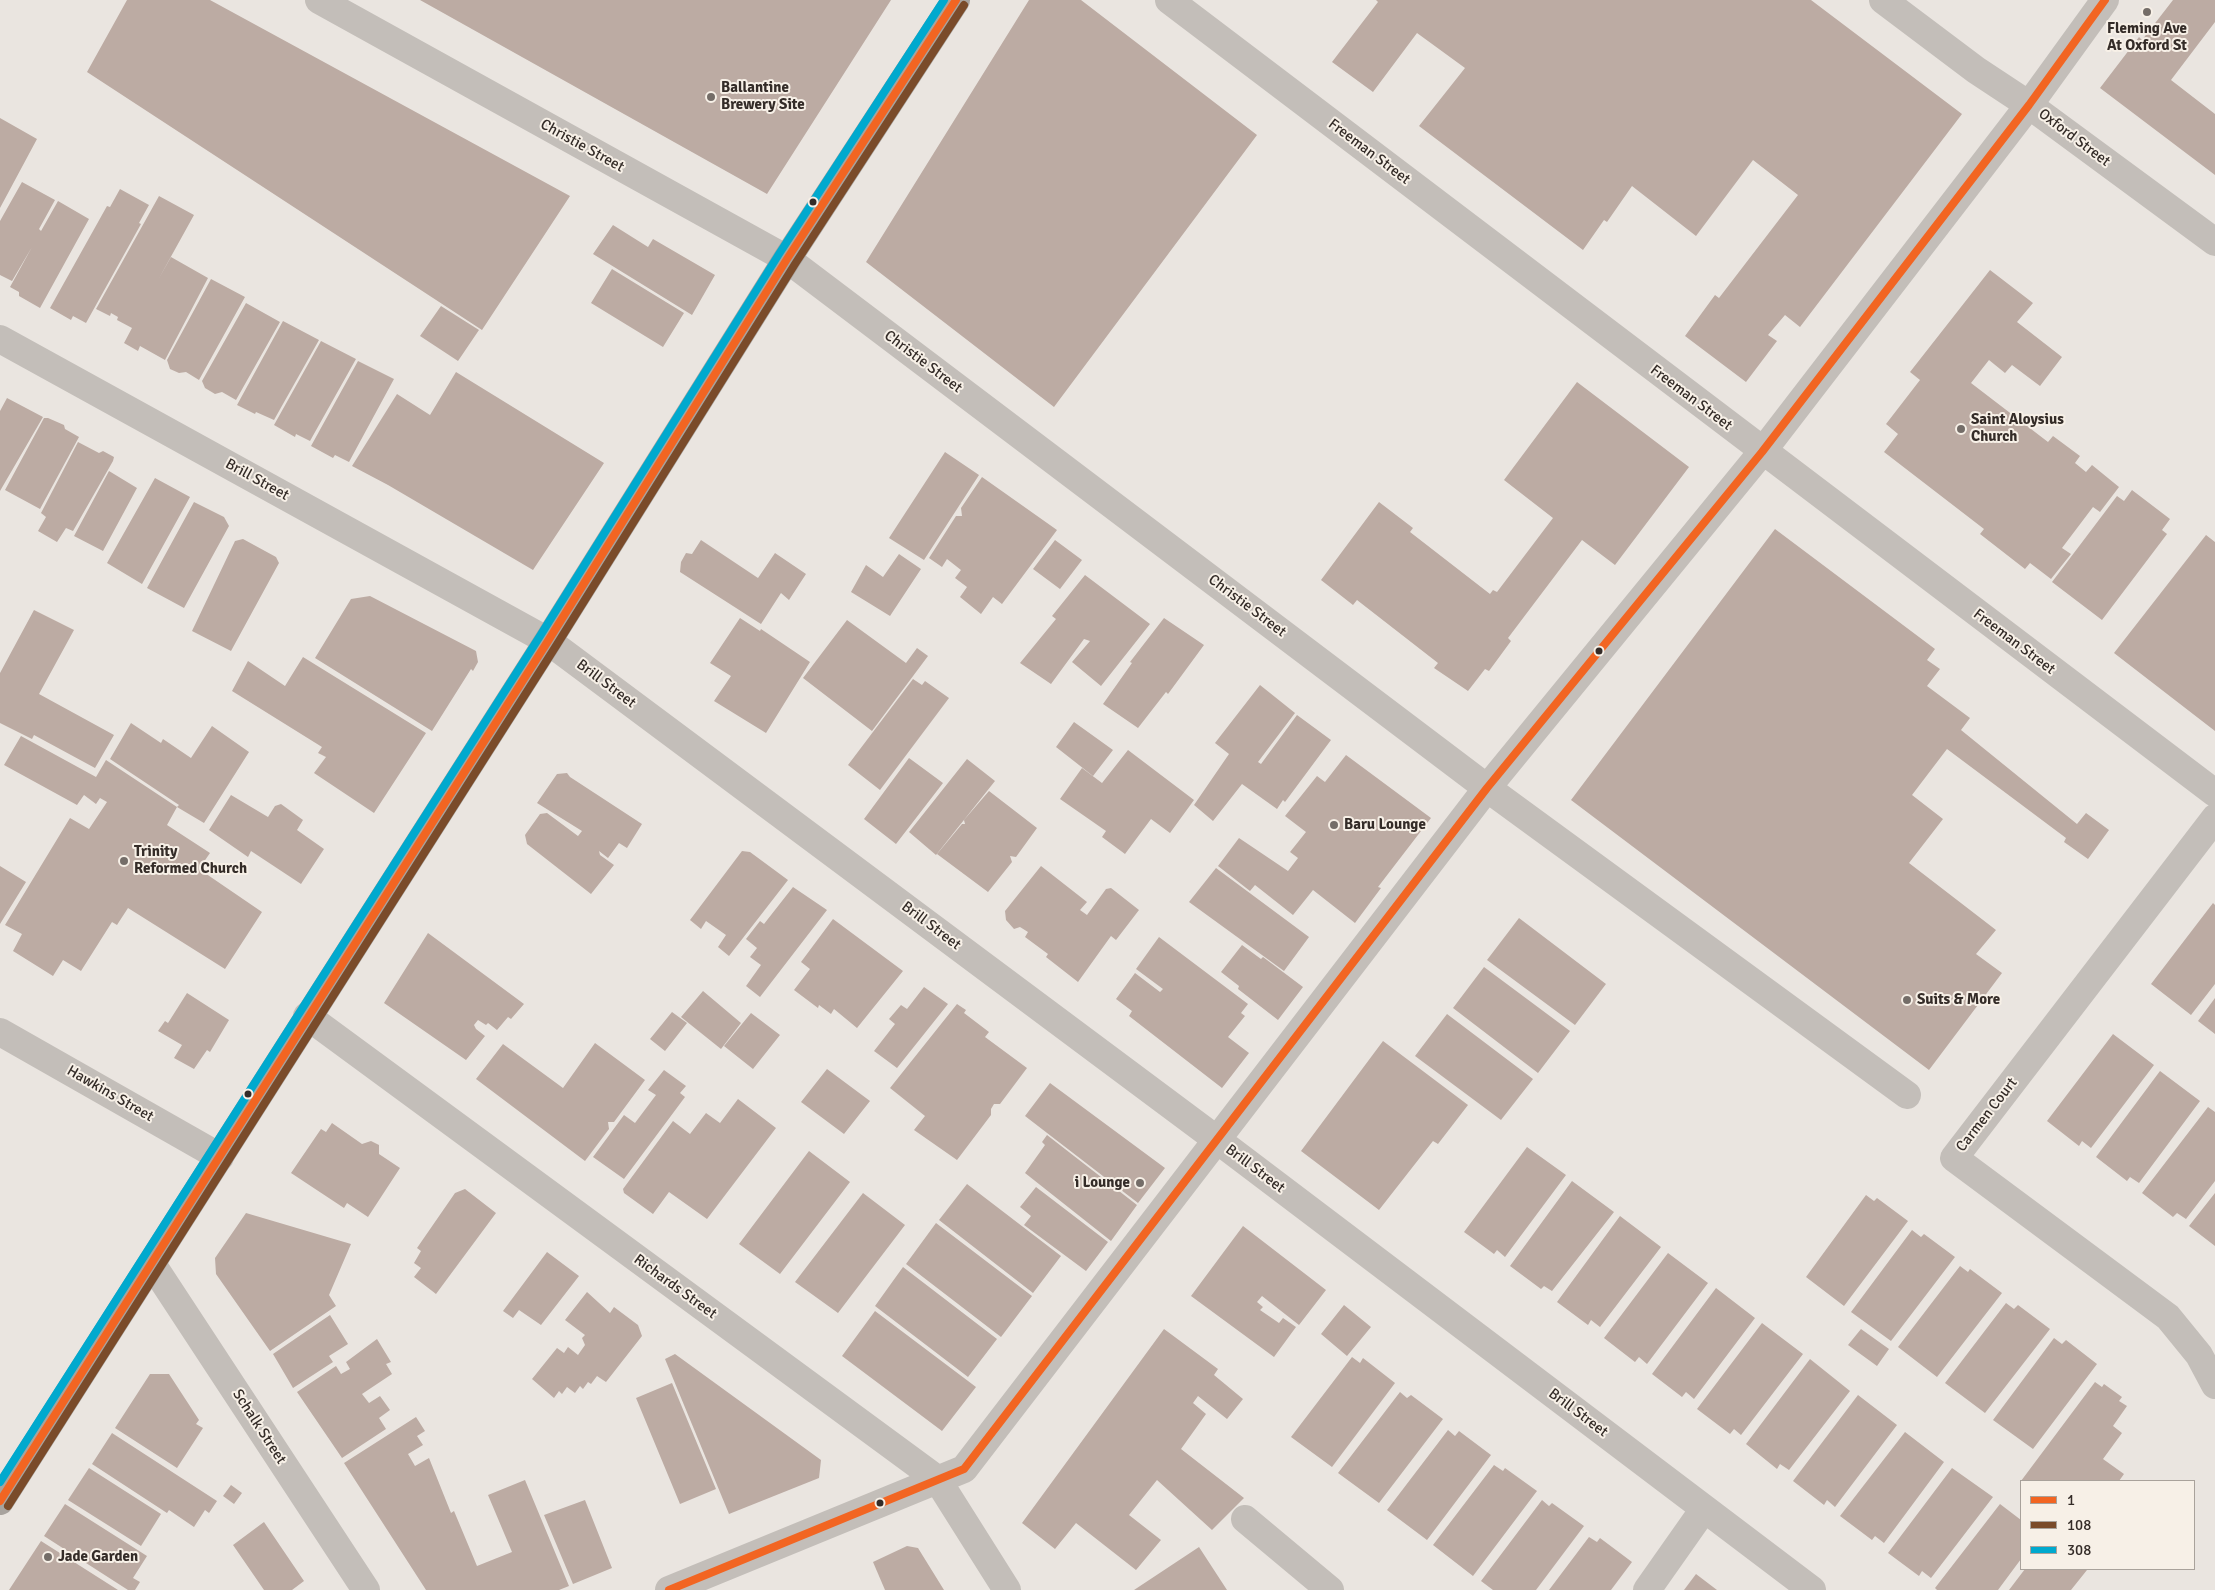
<!DOCTYPE html>
<style>
body{margin:0}
#map{position:relative;width:2215px;height:1590px;overflow:hidden;background:#eae5e0;font-family:Signika,sans-serif}
canvas{display:block}
.legend{position:absolute;left:2020px;top:1480px;width:175px;height:90px;box-sizing:border-box;background:#f7f0e7;border:1px solid #a9a29b;margin:0;padding:6px 9px;list-style:none;font-size:15px;color:#342c28}
.legend li{display:flex;align-items:center;gap:10px;height:25px}
.legend b{width:25px;border:1px solid #a9a29b}
</style>
<div id="map">
<canvas width="2215" height="1590"></canvas>
<ul class="legend">
<li><b style="height:6px;background:#f26522"></b>1</li>
<li><b style="height:6px;background:#7a4b2a"></b>108</li>
<li><b style="height:6px;background:#00a9ce"></b>308</li>
</ul>
</div>
<script>
const ctx = document.querySelector('canvas').getContext('2d');
ctx.lineJoin = 'round';
function paint(path, color) {
  ctx.fillStyle = color;
  ctx.fill(path, 'evenodd');
}
function strokePath(path, color, width, dash) {
  ctx.strokeStyle = color;
  ctx.lineWidth = width;
  ctx.lineCap = dash ? 'butt' : 'round';
  ctx.setLineDash(dash || []);
  ctx.stroke(path);
}
function write(font, color, halo, rows, align = 'center') {
  ctx.font = font + ' Signika,sans-serif';
  ctx.lineWidth = 4;
  ctx.setLineDash([]);
  ctx.textBaseline = 'middle';
  ctx.strokeStyle = halo;
  ctx.fillStyle = color;
  for (const [text, x, y, turn = 0] of rows) {
    ctx.save();
    ctx.translate(x, y);
    ctx.rotate((+turn || 0) * Math.PI / 180);
    ctx.textAlign = isNaN(turn) ? turn : align;
    if (halo) ctx.strokeText(text, 0, 0);
    ctx.fillText(text, 0, 0);
    ctx.restore();
  }
}
const building = new Path2D(`
 M127 0H210L570 196 482 330 87 72Z
 M420 0H891L767 194Z
 M1029 0H1081L1257 135 1054 407 866 262Z
 M1376 0H1811L1962 114 1800 327 1785 315 1768 335 1777 341 1746 382 1685 336 1715 295 1719 298 1798 195 1753 160 1696 236 1632 186 1607 222 1604 220 1583 250 1419 126 1465 68 1417 33 1373 92 1332 62 1378 2Z
 M2173 0H2215V22L2171 80 2215 114V175L2100 88 2139 37 2142 40Z
 M0 118 37 139 0 208Z
 M22 182 55 200 39 229 41 231 58 201 89 219 40 308 19 296V292L10 287 32 247 12 281 0 275V221Z
 M120 189 149 205 139 223 141 224 86 323 73 316 71 320 50 308 107 206 110 207Z
 M159 196 194 215 158 280 171 257 208 278 165 360 140 346 138 351 124 343 132 328 117 320 118 317 111 313 110 316 96 309Z
 M613 225 648 247 653 239 715 275 692 315 593 254Z
 M612 269 684 313 663 347 591 303Z
 M1990 270 2033 303 2017 322 2062 357 2040 386 2012 365 2005 373 1989 360 1971 383 2048 442 2053 436 2080 456 2075 463 2086 472 2092 465 2119 487 2100 512 2093 507 2062 548 2071 554 2051 579 2030 563 2025 569 1980 534 1984 529 1884 452 1898 434 1886 424 1920 380 1910 372Z
 M211 279 245 297 199 380 186 372 179 373 170 369 167 360Z
 M246 303 280 322 236 400 222 392 215 394 205 388 202 381Z
 M441 306 479 330 458 361 420 336Z
 M283 321 319 340 274 420 256 412 255 414 237 405Z
 M321 341 356 359 310 441 296 434 295 437 274 425Z
 M358 361 394 379 349 462 335 455 333 458 311 446Z
 M456 372 604 463 533 570 388 485 352 466 397 394 430 415Z
 M1577 382 1689 467 1615 565 1582 540 1508 638 1511 641 1489 671 1485 669 1468 691 1434 668 1438 663 1357 600 1353 605 1321 580 1379 502 1413 528 1410 532 1490 594 1493 590 1497 592 1553 518 1504 480Z
 M7 398 43 417 0 491V411Z
 M44 418H48L64 425 65 429 79 437 40 509 5 490Z
 M78 442 99 453 103 451 114 457 113 461 73 531 66 528 57 542 38 531 46 517 41 513Z
 M945 452 979 475 924 560 889 538Z
 M109 471 137 488 103 551 74 536Z
 M982 477 1057 530 1002 604 993 597 981 614 960 597 967 587 955 578 961 570 947 559 942 567 929 558 956 516H962L961 508Z
 M155 478 190 497 142 584 107 563Z
 M2132 490 2170 519 2162 530 2167 534 2102 620 2052 582 2117 496 2124 501Z
 M194 502 224 517 229 526 184 608 147 588Z
 M1775 529 1935 649 1927 660 1940 669 1927 686 1970 718 1961 730 2077 824 2086 813 2109 830 2088 859 2064 842 2066 838 1947 749 1912 795 1943 819 1909 863 1996 930 1976 954 2002 973 1929 1070 1571 800Z
 M2206 535 2215 542V731L2114 653Z
 M243 539 276 557 279 563 231 651 192 631 235 541Z
 M701 540 758 578 775 553 806 574 789 600 781 593 761 624 680 572 681 562 686 553 692 554Z
 M1055 540 1082 560 1060 589 1033 569Z
 M899 554 921 569 890 616 851 592 866 565 883 577Z
 M1085 575 1150 624 1101 686 1072 662 1090 641 1084 639 1051 684 1020 663 1056 619 1052 616Z
 M370 596 476 651 478 662 473 671 471 669 432 731 315 658 351 599Z
 M34 610 74 630 39 694 114 735 95 768 34 735 32 739 0 723V673Z
 M740 618 760 631 761 629 810 662 766 733 714 701 731 676 710 663Z
 M1164 618 1204 645 1168 694 1166 692 1138 728 1103 704 1132 663 1130 662Z
 M847 620 906 663 917 648 928 656 872 731 803 678Z
 M303 657 426 733 374 813 314 773 326 757 318 753 322 747 232 691 248 661 285 686Z
 M913 679 922 685 925 681 949 698 880 790 848 765Z
 M1260 685 1295 713 1258 762 1261 764 1297 715 1331 740 1285 802 1283 800 1277 809 1242 784 1213 821 1194 805 1229 754 1215 743Z
 M1074 722 1113 750 1093 776 1056 747Z
 M131 723 161 743 163 739 191 758 212 726 249 752 204 823 177 807 179 805 110 759Z
 M21 736 96 777 106 760 177 807 167 825 210 853 199 869 262 912 225 969 128 908 117 925 112 922 81 971 63 960 53 976 13 951 22 934 5 925 70 818 89 829 107 802 100 798 96 804 84 795 77 805 4 765Z
 M1128 750 1194 800 1170 833 1151 819 1125 854 1102 837 1106 831 1060 799 1082 768 1102 783Z
 M1346 755 1431 818 1378 887 1381 888 1355 923 1313 890 1293 915 1255 885 1250 891 1218 866 1239 838 1288 871 1298 858 1290 852 1306 832 1285 816 1317 776 1325 782Z
 M909 758 943 783 896 844 864 819Z
 M967 759 995 781 936 855 909 832Z
 M567 773 570 777 642 824 627 848 619 843 608 858 599 851 600 855 614 865 591 894 527 844 525 835 540 814 547 813 578 836 582 831 537 803 557 774Z
 M989 791 1037 828 1016 857 1010 856 1012 862 988 892 937 854 962 824H965L964 820Z
 M231 795 268 817 275 806 281 804 303 820 297 830 324 849 301 884 251 851 248 857 209 830Z
 M742 851 750 852 788 880 729 956 718 947 726 935 706 921 701 929 690 920Z
 M0 866 26 882 0 924Z
 M1041 866 1087 902 1080 910 1087 915 1106 889 1111 888 1139 910 1116 940 1111 936 1078 982 1046 957 1048 954 1025 937 1028 932 1020 927 1014 929 1006 920 1005 911Z
 M1216 868 1309 937 1284 971 1189 902Z
 M793 887 827 910 760 997 746 986 761 965 750 957 757 948 746 939 760 921 764 924Z
 M2213 903 2215 905V984L2191 1015 2151 984Z
 M1519 918 1606 984 1575 1025 1487 960Z
 M833 919 903 971 857 1028 834 1009 831 1014 819 1005 818 1008 794 990 810 969 801 962Z
 M428 933 524 1004 511 1019 508 1017 497 1030 488 1023 486 1025 478 1020 474 1025 476 1029 485 1036 466 1060 384 1003Z
 M1159 937 1248 1004 1241 1013 1245 1016 1228 1037 1249 1053 1222 1088 1129 1016 1132 1011 1116 999 1135 973 1160 992 1163 989 1136 969Z
 M1242 945 1261 959 1263 957 1303 987 1278 1020 1238 989 1239 986 1221 972Z
 M1484 967 1570 1031 1538 1073 1453 1008Z
 M924 987 948 1004 897 1068 874 1051 895 1024 889 1019 901 1005 907 1009Z
 M703 991 741 1023 721 1049 681 1017Z
 M187 993 229 1020 210 1052 207 1050 194 1069 174 1058 182 1045 158 1031 165 1021 168 1023Z
 M2215 998V1034L2198 1021Z
 M957 1004 966 1010 964 1013 989 1032 985 1037 1027 1068 1000 1104H994L991 1109V1115L957 1160 914 1130 925 1116 890 1088Z
 M672 1012 687 1023 665 1051 650 1039Z
 M751 1013 780 1035 753 1069 724 1046Z
 M1447 1014 1533 1079 1501 1120 1415 1056Z
 M2113 1034 2154 1065 2091 1148 2082 1141 2079 1146 2047 1121Z
 M1383 1041 1468 1105 1438 1144 1433 1141 1379 1210 1301 1151Z
 M595 1043 645 1080 614 1122H608L609 1129 585 1161 476 1079 503 1044 563 1088Z
 M827 1069 870 1101 844 1134 801 1102Z
 M664 1070 686 1086 680 1093 685 1097 624 1179 593 1157 624 1115 635 1123 656 1095 648 1090Z
 M2160 1071 2200 1101 2139 1183 2130 1177 2127 1181 2096 1157Z
 M1050 1083 1165 1168 1138 1203 1025 1116Z
 M738 1099 776 1128 707 1219 669 1192 653 1214 624 1193 623 1189 673 1121 690 1134 706 1113 720 1123Z
 M2208 1107 2215 1112V1181L2186 1219 2177 1213 2173 1217 2142 1193Z
 M332 1123 362 1144 371 1141 379 1145V1154L400 1168 368 1217 347 1203 344 1208 291 1173 321 1129 326 1132Z
 M1047 1135 1137 1205 1111 1241 1025 1173 1045 1145 1042 1142Z
 M1527 1147 1566 1175 1505 1257 1497 1250 1494 1254 1464 1232Z
 M809 1151 850 1182 780 1274 739 1244Z
 M1572 1181 1614 1212 1552 1291 1544 1286 1541 1289 1510 1266Z
 M967 1184 1061 1256 1033 1293 939 1220Z
 M1036 1187 1108 1242 1086 1271 1024 1225 1031 1216 1020 1207Z
 M465 1189 496 1213 436 1294 414 1277 421 1268 414 1263 421 1251 417 1248 455 1193Z
 M863 1193 905 1225 838 1313 795 1282Z
 M2215 1193V1246L2189 1226Z
 M1866 1195 1874 1201 1877 1198 1908 1221 1844 1306 1806 1277Z
 M246 1213 351 1244 329 1295 336 1306 270 1351 216 1274 215 1258Z
 M1620 1216 1661 1247 1600 1327 1591 1320 1588 1325 1557 1302Z
 M936 1223 1032 1296 1001 1337 906 1264Z
 M1243 1226 1326 1290 1299 1325 1262 1296 1257 1302 1263 1307 1260 1310 1279 1323 1283 1318 1296 1327 1274 1357 1191 1296Z
 M1912 1230 1921 1237 1924 1234 1955 1257 1891 1341 1851 1312Z
 M547 1252 579 1276 541 1325 519 1310 513 1318 503 1311Z
 M1668 1253 1708 1283 1647 1364 1639 1357 1635 1362 1604 1338Z
 M1960 1266 1968 1272 1970 1269 2002 1293 1937 1377 1898 1347Z
 M903 1267 997 1339 968 1377 875 1306Z
 M1716 1288 1755 1318 1694 1399 1686 1392 1682 1397 1652 1374Z
 M587 1292 610 1313 614 1307 638 1325 642 1336 606 1382 597 1376 591 1384 588 1382 583 1389 580 1386 575 1393 567 1387 562 1394 559 1391 554 1398 532 1379 557 1348 564 1353 568 1347 578 1355 585 1345 582 1338 585 1335 565 1320Z
 M2006 1303 2014 1309 2018 1305 2050 1329 1985 1413 1945 1383Z
 M1344 1305 1371 1327 1347 1356 1321 1334Z
 M875 1311 976 1387 942 1431 842 1356Z
 M330 1315 348 1344 329 1356 333 1362 293 1388 273 1354Z
 M1762 1323 1803 1354 1741 1435 1734 1429 1730 1434 1697 1409Z
 M1164 1329 1218 1369 1214 1375 1243 1399 1227 1419 1198 1396 1193 1403 1206 1414 1181 1449 1244 1498 1212 1530 1157 1480 1129 1515 1161 1540 1136 1570 1076 1523 1055 1549 1022 1523Z
 M1861 1329 1889 1349 1877 1366 1848 1345Z
 M2054 1338 2062 1344 2066 1340 2097 1364 2033 1449 1993 1420Z
 M377 1339 391 1362 386 1364 392 1374 362 1394 369 1403 380 1396 390 1410 379 1418 386 1429 342 1458 297 1392 336 1366 341 1374 350 1369 346 1362Z
 M675 1354 821 1460 819 1478 729 1514 665 1359Z
 M1352 1357 1360 1363 1363 1358 1395 1383 1332 1467 1291 1437Z
 M1810 1359 1850 1391 1789 1470 1780 1464 1777 1469 1746 1444Z
 M150 1374H169L199 1420 196 1424 203 1428 177 1468 115 1428Z
 M2095 1382 2102 1387 2104 1384 2122 1397 2119 1401 2127 1406 2113 1426 2122 1433 2103 1459 2124 1474 2119 1481H2021Z
 M672 1383 716 1489 680 1504 636 1398Z
 M1400 1392 1407 1398 1411 1395 1443 1419 1379 1503 1338 1473Z
 M1858 1395 1897 1425 1835 1507 1827 1500 1824 1505 1793 1481Z
 M416 1417 425 1431 417 1436 423 1445 408 1454 415 1466 429 1458 451 1513 454 1511 477 1566 512 1552 488 1495 525 1480 569 1586 559 1590H426L344 1463Z
 M1448 1430 1455 1436 1459 1431 1491 1455 1427 1540 1387 1510Z
 M1905 1432 1944 1462 1884 1543 1875 1536 1872 1540 1840 1516Z
 M112 1433 217 1501 209 1513 205 1510 194 1527 169 1510 167 1513 92 1464Z
 M1494 1465 1503 1471 1505 1468 1537 1491 1473 1576 1433 1545Z
 M89 1468 161 1514 141 1546 68 1500Z
 M1952 1468 1993 1497 1931 1578 1922 1571 1919 1576 1888 1553Z
 M231 1485 242 1493 234 1504 223 1496Z
 M585 1500 612 1568 573 1584 544 1515Z
 M1542 1500 1549 1506 1552 1503 1584 1526 1536 1590H1493L1481 1581Z
 M65 1504 147 1556 133 1578 140 1582 135 1590H128L44 1536Z
 M2000 1504 2021 1520V1559L1998 1590H1937L1935 1588Z
 M264 1522 304 1581 292 1590H264L233 1545Z
 M1589 1537 1597 1542 1600 1538 1632 1562 1611 1590H1549Z
 M41 1541 118 1590H9Z
 M907 1546 918 1548 944 1590H885L873 1562Z
 M1199 1547 1227 1590H1134Z
 M2025 1569H2085L2087 1570 2071 1590H2009Z
 M1696 1574 1717 1590H1684Z`);
const minor = new Path2D(`
 M319 0 787 259 1487 788 1907 1095
 M1169 0 2215 793
 M1883 0 1976 70 2029 105 2215 242
 M0 339 548 641 1216 1139 1812 1590
 M2215 818 1954 1158 2168 1317 2199 1355 2215 1385
 M307 1016 937 1479 1007 1590
 M0 1032 220 1157
 M152 1264 366 1590
 M1245 1519 1330 1590
 M669 1590 964 1469 1487 788 1762 452 2029 105 2105 0
 M1647 1590 1704 1509`);
const major = new Path2D(`
 M0 1501 548 641 787 259 956 0`);
const bus1 = new Path2D(`
 M0 1501 548 641 787 259 956 0
 M669 1590 964 1469 1487 788 1762 452 2029 105 2105 0`);
const bus2 = new Path2D(`
 M8 1506 556 646 795 264 964 5`);
const bus3 = new Path2D(`
 M0 1482 540 636 779 254 944 0`);
const markers = [
 [2147,12,5,"#746d68"],
 [711,97,5,"#746d68"],
 [813,202,4.5,"#342c28"],
 [1961,429,5,"#746d68"],
 [1599,651,4.5,"#342c28"],
 [1334,825,5,"#746d68"],
 [124,861,5,"#746d68"],
 [1907,1000,5,"#746d68"],
 [248,1094,4.5,"#342c28"],
 [1140,1183,5,"#746d68"],
 [880,1503,4.5,"#342c28"],
 [48,1557,5,"#746d68"]
];
const poiNames = [
 ["Fleming Ave",2147,29,"center"],
 ["At Oxford St",2147,46,"center"],
 ["Ballantine",721,88],
 ["Brewery Site",721,105],
 ["Saint Aloysius",1971,420],
 ["Church",1971,437],
 ["Baru Lounge",1344,825],
 ["Trinity",134,852],
 ["Reformed Church",134,869],
 ["Suits & More",1917,1000],
 ["i Lounge",1130,1183,"right"],
 ["Jade Garden",58,1557]
];
const streetNames = [
 ["Oxford Street",2074,138,37],
 ["Christie Street",582,146,29],
 ["Freeman Street",1369,152,37],
 ["Christie Street",923,362,37],
 ["Freeman Street",1691,398,37],
 ["Brill Street",257,480,29],
 ["Christie Street",1247,606,37],
 ["Freeman Street",2014,642,37],
 ["Brill Street",606,684,37],
 ["Brill Street",931,926,37],
 ["Hawkins Street",110,1094,30],
 ["Carmen Court",1987,1115,-52],
 ["Brill Street",1255,1169,37],
 ["Richards Street",675,1287,36],
 ["Brill Street",1578,1413,37],
 ["Schalk Street",259,1427,57]
];
paint(building, '#bcaba3');
strokePath(minor, '#c3beb9', 28);
strokePath(major, '#a8a39e', 28);
strokePath(bus1, '#f26522', 8);
strokePath(bus2, '#7a4b2a', 8);
strokePath(bus3, '#00a9ce', 8);
for (const [x, y, r, color] of markers) {
  const dot = new Path2D();
  dot.arc(x, y, r, 0, 2 * Math.PI);
  ctx.fillStyle = color;
  ctx.fill(dot);
  strokePath(dot, '#f7f0e7', 2);
}
write('bold 15px', '#342c28', '#f7f0e7', poiNames, 'left');
write('15px', '#342c28', '#f7f0e7', streetNames);
</script>
